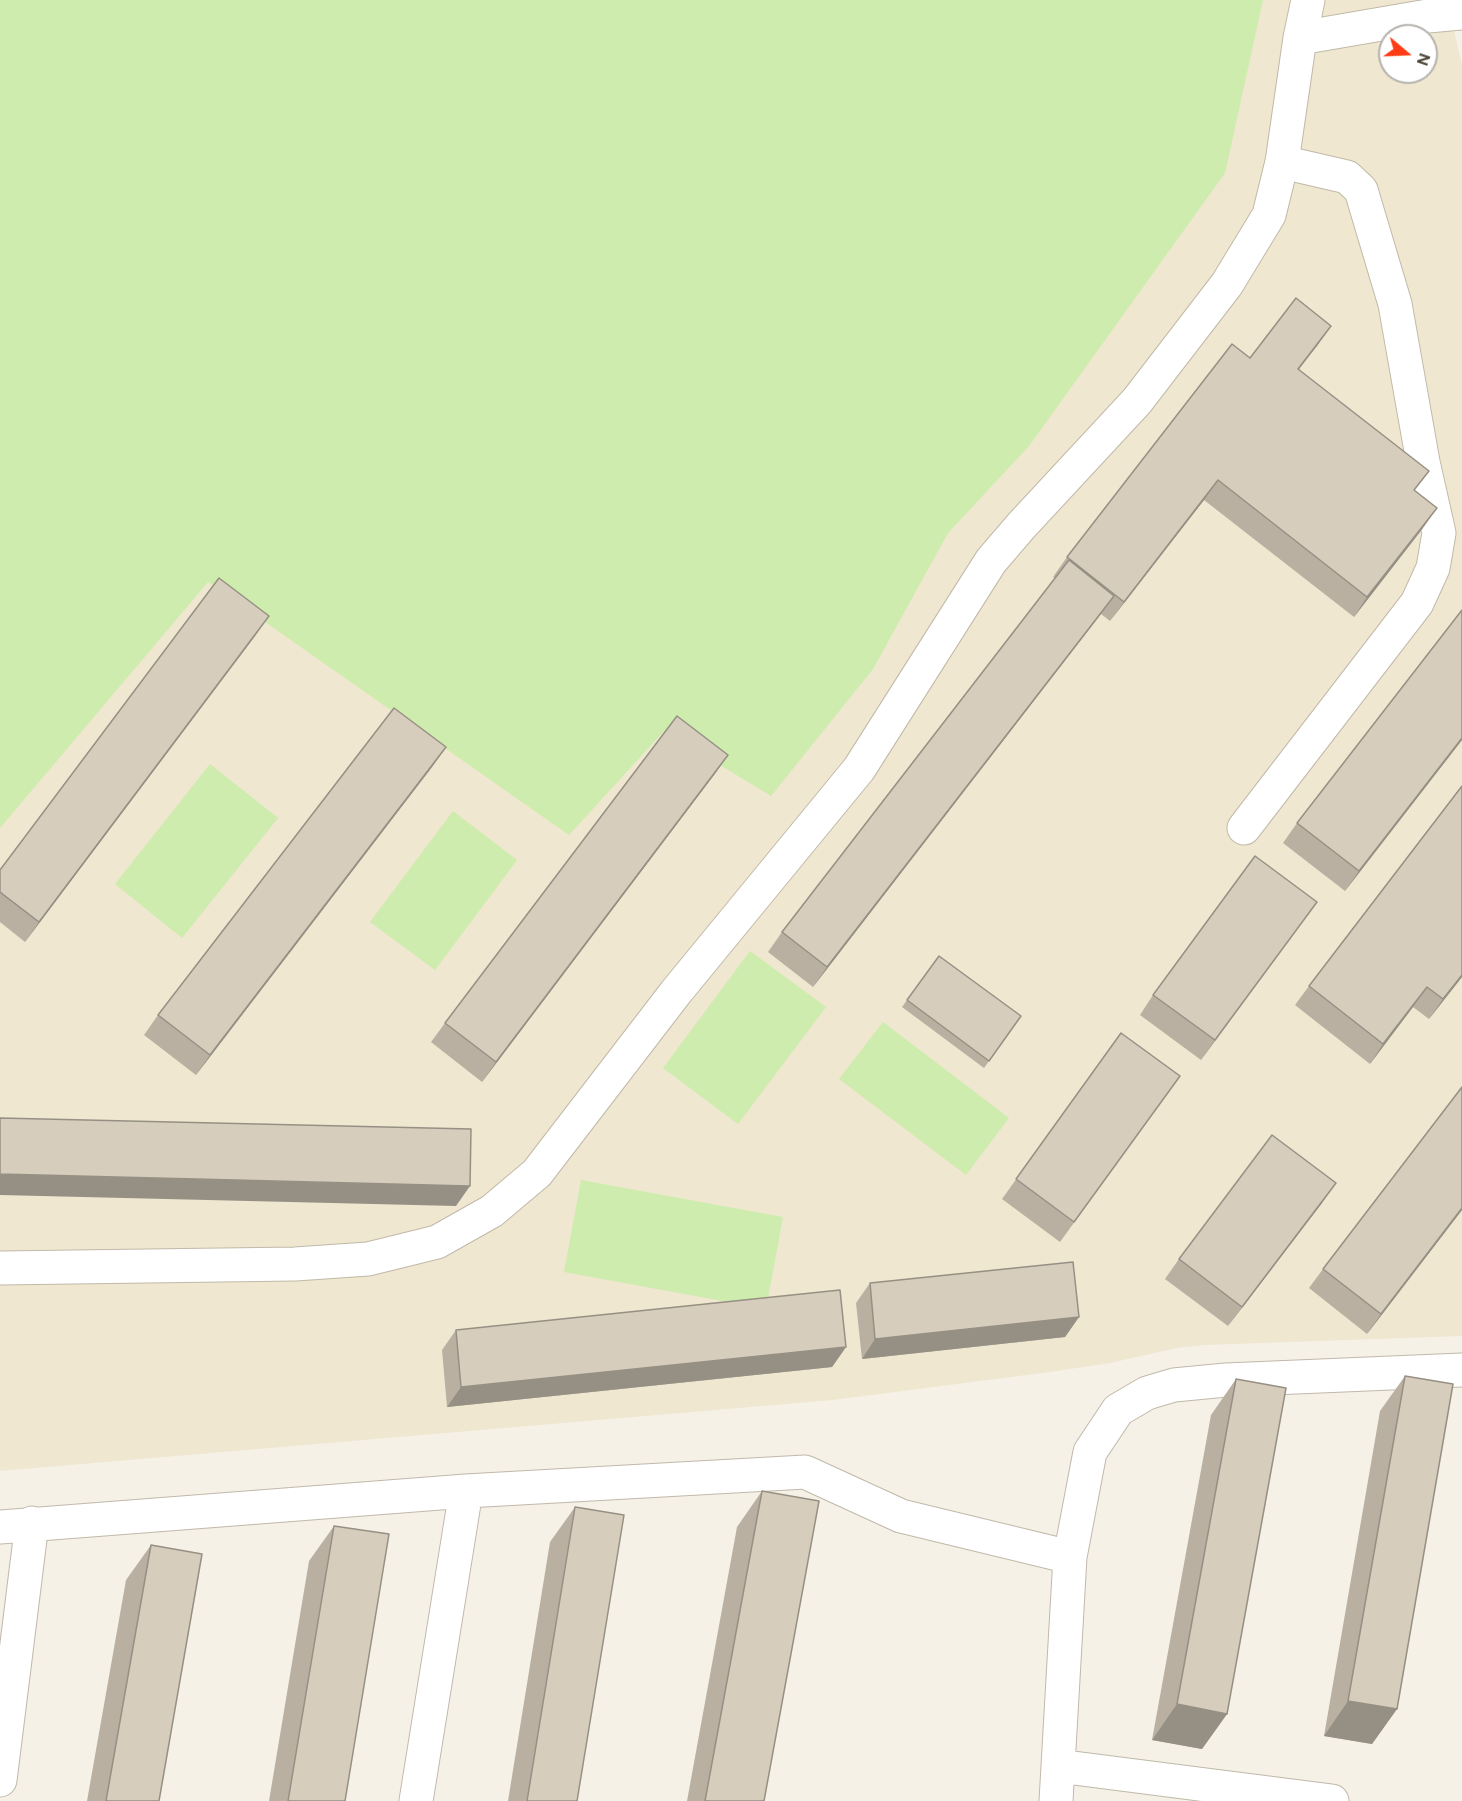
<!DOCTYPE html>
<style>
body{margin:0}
#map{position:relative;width:1462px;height:1801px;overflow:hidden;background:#f5f1e7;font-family:"DM Sans",sans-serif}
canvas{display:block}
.north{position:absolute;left:1378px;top:24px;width:60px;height:60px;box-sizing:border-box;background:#fff;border:2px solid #b6b3ae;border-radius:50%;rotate:109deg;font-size:16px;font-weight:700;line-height:24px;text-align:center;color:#494135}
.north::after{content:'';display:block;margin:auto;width:21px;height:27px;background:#ff3c14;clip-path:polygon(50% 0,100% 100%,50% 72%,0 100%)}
</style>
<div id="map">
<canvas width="1462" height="1801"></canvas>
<div class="north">N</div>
</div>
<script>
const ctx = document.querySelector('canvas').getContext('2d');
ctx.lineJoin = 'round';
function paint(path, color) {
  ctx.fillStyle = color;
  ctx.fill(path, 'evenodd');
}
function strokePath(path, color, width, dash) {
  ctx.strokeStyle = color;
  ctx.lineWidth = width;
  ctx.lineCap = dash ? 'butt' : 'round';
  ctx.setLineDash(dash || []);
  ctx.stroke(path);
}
const education = new Path2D(`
 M0 0H1447L1462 65V1336L1205 1345 1177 1348 1110 1363 1050 1372 833 1400 0 1471ZM1390 36H1426V72H1390Z`);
const green = new Path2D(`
 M0 0H1263L1225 173 1029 446 948 533 873 669 771 796 664 731 569 835 208 582 0 828Z
 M210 764 278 818 182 938 115 884Z
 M453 811 517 860 435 970 370 922Z
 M750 951 826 1007 738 1124 663 1068Z
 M883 1022 1009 1118 966 1175 839 1079Z
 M581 1180 783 1217 766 1309 564 1272Z`);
const minor = new Path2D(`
 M1300 38 1428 16 1462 13
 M1244 828 1417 603 1433 568 1439 533 1423 462 1395 304 1361 190 1347 177 1282 162
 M0 1268 295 1264 368 1259 437 1242 492 1211 537 1173 676 992 859 769 991 561 1021 526 1137 401 1227 284 1269 215 1282 162 1300 38 1308 0
 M0 1527 466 1491 805 1472 901 1516 1070 1557
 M1058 1766 1332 1801
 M0 1780 32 1523
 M416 1801 466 1491
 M1056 1801 1070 1557 1090 1452 1118 1410 1147 1393 1174 1385 1226 1380 1462 1370`);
const wall = new Path2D(`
 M1331 326 1299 369 1415 491 1423 528 1354 617 1204 500 1110 621 1101 614 813 987 768 952 782 932 1055 578 1053 577 1067 557 1250 358Z
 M1462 610V740L1345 891 1283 843 1297 823Z
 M255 636 25 942 0 922V870Z
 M446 747 432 767 196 1075 144 1035 158 1015Z
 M728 755 714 775 482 1082 431 1042 445 1023Z
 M1462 786V977L1429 1019 1413 1007 1370 1064 1295 1005 1309 986Z
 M1303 921 1201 1060 1140 1015 1153 995Z
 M939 956 1021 1016 984 1068 902 1007Z
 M1121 1033 1180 1076 1060 1242 1002 1199Z
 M1462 1087V1210L1367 1334 1309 1288 1323 1269Z
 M1322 1203 1228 1326 1165 1279 1179 1259Z
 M870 1283 1079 1317 1065 1337 862 1359 856 1303Z
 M456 1330 846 1347 832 1367 447 1407 442 1350Z
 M1405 1376 1397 1709 1372 1744 1324 1736 1380 1411Z
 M1236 1379 1227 1714 1202 1749 1152 1740 1211 1415Z
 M762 1491 764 1801H687L737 1527Z
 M575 1507 577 1801H508L550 1542Z
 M334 1526 345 1801H269L309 1561Z
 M151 1545 159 1801H87L126 1580Z`);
const shadedWall = new Path2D(`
 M1331 326 1317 346 1284 388 1298 369Z
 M1218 480 1204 500 1110 621 1124 602Z
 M1437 508 1423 528 1354 617 1367 597Z
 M1114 596 1100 615 813 987 827 967Z
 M269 616 255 636 25 942 39 922Z
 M1462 738V740L1345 891 1359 871Z
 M446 747 432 767 196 1075 210 1055Z
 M728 755 714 775 482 1082 496 1062Z
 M1317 902 1303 921 1201 1060 1215 1040Z
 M1462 975V977L1429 1019 1443 999Z
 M1427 987 1413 1007 1370 1064 1383 1044Z
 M0 1174 470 1186 456 1206 0 1195Z
 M1336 1183 1322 1203 1228 1326 1242 1307Z
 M1462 1208V1210L1367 1334 1381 1314Z
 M1079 1317 1065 1337 862 1359 875 1339Z
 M846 1347 832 1367 447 1407 461 1387Z
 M1348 1701 1397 1709 1372 1744 1324 1736Z
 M1177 1704 1227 1714 1202 1749 1152 1740Z`);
const building = new Path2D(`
 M1296 298 1331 326 1298 369 1429 471 1414 490 1437 508 1367 597 1218 480 1124 602 1067 557 1232 344 1250 358Z
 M1069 560 1114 596 827 967 782 932Z
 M219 578 269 616 39 922 0 892V870Z
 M1462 610V738L1359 871 1297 823Z
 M394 708 446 747 210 1055 158 1015Z
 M677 716 728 755 496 1062 445 1023Z
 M1462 786V975L1443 999 1427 987 1383 1044 1309 986Z
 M1255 856 1317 902 1215 1040 1153 995Z
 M939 956 1021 1016 989 1061 907 1000Z
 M1121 1033 1180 1076 1074 1222 1016 1179Z
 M1462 1087V1208L1381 1314 1323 1269Z
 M0 1118 471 1129 470 1186 0 1174Z
 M1272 1135 1336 1183 1242 1307 1179 1259Z
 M1073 1262 1079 1317 875 1339 870 1283Z
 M840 1290 846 1347 461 1387 456 1330Z
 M1405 1376 1453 1384 1397 1709 1348 1701Z
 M1236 1379 1286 1388 1227 1714 1177 1704Z
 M762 1491 819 1501 764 1801H705Z
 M575 1507 624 1515 577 1801H527Z
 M334 1526 389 1534 345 1801H288Z
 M151 1545 202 1554 159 1801H106Z`);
paint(education, '#efe7d0');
paint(green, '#ceecad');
strokePath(minor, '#c1b9a9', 35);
strokePath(minor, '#fff', 33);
paint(wall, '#b9b0a2');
paint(shadedWall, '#969084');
paint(building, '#d7cdbc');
strokePath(building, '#969084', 1.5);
</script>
